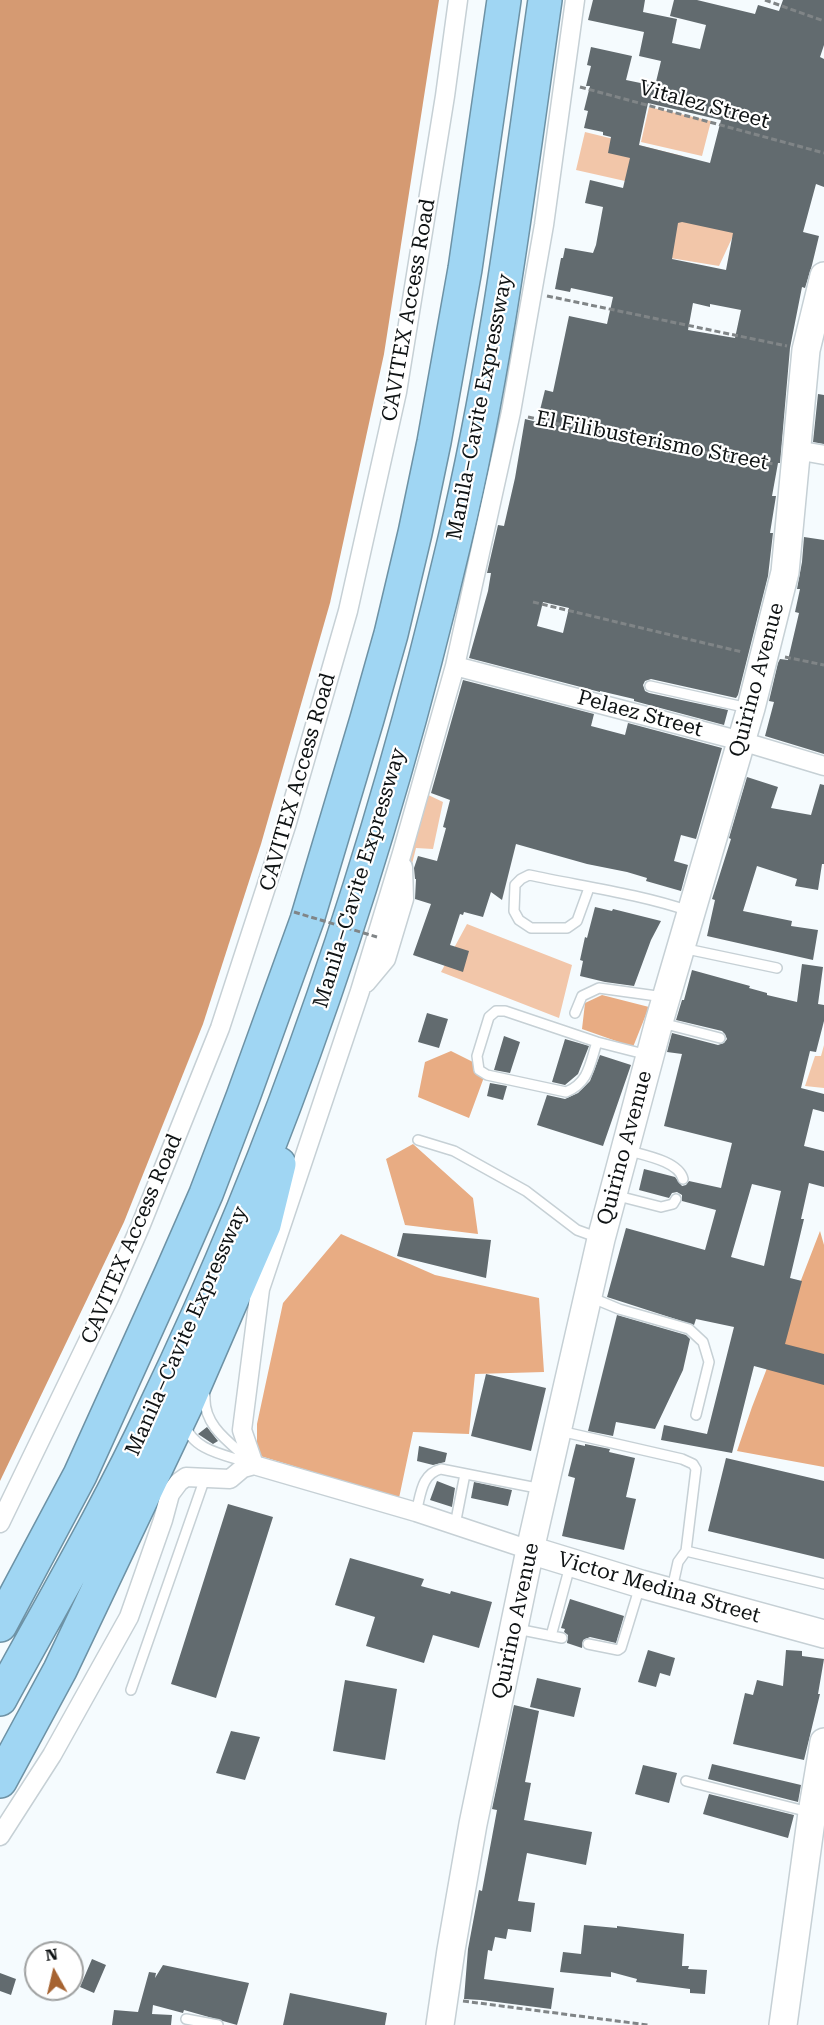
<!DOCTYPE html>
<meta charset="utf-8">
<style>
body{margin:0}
#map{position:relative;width:824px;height:2025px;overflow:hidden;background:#f5fbfe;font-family:"Roboto Serif",serif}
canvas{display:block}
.north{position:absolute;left:24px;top:1941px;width:60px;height:60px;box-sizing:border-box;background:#fff;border:2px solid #9fa1a1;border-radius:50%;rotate:352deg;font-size:16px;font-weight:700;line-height:24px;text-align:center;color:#0f1314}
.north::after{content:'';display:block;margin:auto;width:21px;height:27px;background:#a66331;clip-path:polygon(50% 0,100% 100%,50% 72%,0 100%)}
</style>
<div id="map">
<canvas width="824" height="2025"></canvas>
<div class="north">N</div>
</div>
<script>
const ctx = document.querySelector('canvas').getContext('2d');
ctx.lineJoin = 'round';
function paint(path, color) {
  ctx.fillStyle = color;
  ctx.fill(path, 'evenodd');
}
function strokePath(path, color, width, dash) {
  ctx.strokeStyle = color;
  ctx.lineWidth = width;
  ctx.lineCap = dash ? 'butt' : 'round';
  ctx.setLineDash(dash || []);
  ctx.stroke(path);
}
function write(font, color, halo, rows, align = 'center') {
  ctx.font = font + ' "Roboto Serif",serif';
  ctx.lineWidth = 4.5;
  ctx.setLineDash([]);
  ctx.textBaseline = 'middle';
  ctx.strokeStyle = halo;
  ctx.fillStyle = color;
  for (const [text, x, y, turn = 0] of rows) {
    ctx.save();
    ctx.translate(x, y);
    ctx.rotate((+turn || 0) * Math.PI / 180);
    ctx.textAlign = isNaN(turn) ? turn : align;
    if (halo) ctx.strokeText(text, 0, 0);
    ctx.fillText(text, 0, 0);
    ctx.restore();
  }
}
const green = new Path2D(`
 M649 107 711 121 702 156 641 142Z
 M585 132 683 156 674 192 576 170Z
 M626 185 739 223 719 266 609 248Z
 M422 792 443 802 433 849 416 848 411 868 405 866Z
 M467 924 572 965 559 1018 441 972Z
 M824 1045V1088L805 1086 815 1056H821Z`);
const forest = new Path2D(`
 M602 995 649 1007 633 1047 582 1029 585 1003Z
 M451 1051 487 1069 469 1118 418 1097 425 1062Z
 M413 1144 473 1198 478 1234 405 1225 386 1159Z
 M820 1231 824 1245V1467L737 1451 752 1407Z
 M341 1234 435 1275 539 1298 544 1372 475 1374 469 1434 413 1432 399 1498 257 1455V1424L283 1303Z`);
const water = new Path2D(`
 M0 0H439L384 354 330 603 261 844 203 1024 124 1222 0 1481Z`);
const building = new Path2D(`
 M593 0H645L643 12 677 19 672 43 700 49 706 25 670 16 674 0H697L755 14 758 5 779 11 783 0H824V45L820 57 824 59V187L816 184 803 232 819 236 812 265 805 288 802 287 790 348 780 463H778L772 496H776L770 533H773L768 576 738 695 736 698 651 679 645 681 643 685 645 691 649 693 728 710 724 725 634 701V699L600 691V692L469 658 488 591 491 573H487L498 525 504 526 515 478 525 419 537 422 545 390 553 392 569 316 607 324 613 297 571 288 570 292 555 289 561 258H563L565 248 593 253 596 245 603 207 585 203 590 180 623 188 630 158 608 153 611 137 603 135V132L584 128 588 111 584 110 590 86H586L591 66 587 65 591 47 632 56 626 80 655 86 661 61 639 56 644 32 588 20ZM648 103 721 120 710 163 639 145ZM682 222 733 233 726 270 672 259 678 223ZM693 303 710 307V304L741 310 735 338 688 330ZM543 602 569 608 563 633 537 626Z
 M818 394 824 395V444L813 442Z
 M804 537 824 540V754L765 736 774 702 769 701 778 663 780 659 788 660 799 613 795 612 800 589H797L802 562Z
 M463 680 594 714 591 726 625 735 628 723 722 748 696 839 681 835 674 861 688 865 681 891 646 881 647 878 627 872 587 864 516 844 502 900 491 892 483 917 464 912 463 915 460 914 450 945 469 951 463 972 413 955 431 904 415 899 416 879H415L414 868 418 856 437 861 446 828 443 827 450 800 431 793Z
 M747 777 778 787 771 808 811 815 820 784 824 785V864H822L818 890 795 886 797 879 757 866 743 911 792 921 791 926 818 930 813 960 707 936 715 900 712 899 731 839 729 838Z
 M595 907 612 911 613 909 661 921 651 940 634 986 605 982 580 976 583 961 580 960 585 937 587 938Z
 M802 964 823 967 818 1004 824 1005V1021L816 1052 810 1051 801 1088 824 1094V1112L813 1109 804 1146 824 1151V1187L809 1183 801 1219H804L790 1278 802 1281 785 1344 824 1354V1385L754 1366 732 1453 661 1440 664 1425 707 1434 734 1327 696 1319 694 1325 607 1297 626 1228 705 1250 716 1210 682 1201V1195L677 1192 672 1193 669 1198 639 1190 644 1169 675 1177 682 1186 686 1185 689 1181 721 1188 732 1143 664 1126 682 1054 667 1052 672 1033 718 1045 724 1043 727 1039 725 1034 722 1031 676 1020 682 1000H684L692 970 750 986 749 988 767 993V995L797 1002ZM752 1184 781 1191 764 1266 731 1257Z
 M427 1013 448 1019 439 1048 418 1042Z
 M504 1036 520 1042 510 1073 494 1070Z
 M565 1039 589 1046 578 1074 565 1085 552 1082Z
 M600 1055 631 1065 603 1146 537 1125 547 1095 565 1099 578 1093 590 1081Z
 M490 1083 507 1086 503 1100 487 1096Z
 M403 1233 491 1240 486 1278 397 1256Z
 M617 1315 686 1335 690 1339 683 1370 655 1429 616 1422 613 1436 588 1431Z
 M486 1374 546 1388 531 1451 471 1436Z
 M207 1427 218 1441 213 1444 198 1434Z
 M576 1444 585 1446V1444L610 1449 609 1452 635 1458 626 1497 636 1499 624 1550 562 1536 575 1478 568 1476Z
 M419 1446 447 1453 445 1462 433 1465 417 1461Z
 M726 1458 824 1481V1559L708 1531Z
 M437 1481 455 1488 452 1507 430 1500Z
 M474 1482 512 1490 508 1506 471 1498Z
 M228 1504 273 1517 216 1698 171 1684Z
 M350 1558 424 1579 421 1586 450 1594 451 1591 492 1602 479 1648 433 1635 424 1663 366 1646 375 1617 335 1605Z
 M570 1599 624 1616 616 1643 590 1637 583 1640 582 1648 567 1643 568 1635 564 1632 565 1629 561 1628Z
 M648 1650 675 1658 670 1676 660 1673 656 1687 638 1682Z
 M786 1650 802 1651V1656L824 1659 818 1694H820L804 1760 733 1744 745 1693 753 1695 757 1680 783 1686Z
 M537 1678 581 1688 574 1717 530 1707Z
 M345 1680 397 1689 385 1760 333 1751Z
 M514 1705 539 1711 525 1782 531 1783 524 1820 592 1832 586 1865 527 1853 518 1901 535 1903 531 1932 508 1929 506 1939 495 1937 492 1951 488 1950 484 1979 554 1988 551 2009 481 2000 464 1999 468 1949 479 1890 482 1891 497 1810 492 1809Z
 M231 1731 260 1737 245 1780 216 1773Z
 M712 1764 801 1785 798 1802 708 1779Z
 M643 1765 677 1773 669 1803 635 1794Z
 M709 1794 794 1815 788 1838 703 1814Z
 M584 1925 617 1928V1926L684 1934 682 1966H689L688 1969 707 1970 705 1994 690 1993V1989L636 1982 637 1979 611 1972V1977L560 1972 563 1952 581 1954Z
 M92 1959 106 1965 94 1993 80 1987Z
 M163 1965 249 1983 237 2025 184 2010 183 2013 153 2005 152 2014 172 2015 171 2025H112L114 2010 138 2012 149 1972 156 1973 155 1978Z
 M0 1973 16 1979 11 1995 0 1991Z
 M290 1993 387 2013 385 2025H283Z`);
const path = new Path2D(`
 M765 0 824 21
 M580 87 824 153
 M547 296 787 346
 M528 417 620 438 774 464
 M533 602 742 652
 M785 657 824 665
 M463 2001 648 2025`);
const lane = new Path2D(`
 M650 686 748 708
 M589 888 577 921 567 928H531L519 920 514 911 515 885 521 879 529 875C580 886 640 894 689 911
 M682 948 777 968
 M575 1013 582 996 599 988 664 997
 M662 1023 720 1038
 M597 1042C590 1063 589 1083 566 1092L487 1075 479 1070 477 1056 489 1017 496 1011H505L597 1042 648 1055
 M418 1140 454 1151 526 1191 577 1230 599 1238
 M626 1150C643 1155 679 1161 683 1179
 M614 1195 661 1207 673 1204 676 1199
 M590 1297 619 1309 689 1329 703 1342 709 1362 696 1415
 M205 1396C203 1425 229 1442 248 1459
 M185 1424C192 1451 227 1455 249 1463
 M560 1431 682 1459 693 1464 696 1469 686 1551 678 1562 672 1589
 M416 1512C421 1495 421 1474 441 1469L542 1489
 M455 1525 465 1474
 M686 1551 824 1584
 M517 1629 562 1638
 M551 1636 570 1566
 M588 1644 618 1650 621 1648 640 1586
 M131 1690 205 1478
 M686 1781 809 1812
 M186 2019 218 2025`);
const street = new Path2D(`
 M796 450 824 455
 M455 666 741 741 824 766
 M366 983 386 959 404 899 403 867
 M254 1465 242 1430 260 1289 360 991 402 853 455 666 511 412 544 225 575 0
 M254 1465 416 1512 530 1550
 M0 1523 109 1298 140 1227 220 1028 286 826 348 611 397 392 445 96 458 0
 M0 1836 52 1755 129 1617 163 1520 170 1494 179 1482 186 1477 230 1479 243 1468 254 1465`);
const secondary = new Path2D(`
 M530 1550 641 1584 824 1634
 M440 2025 451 1950 473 1824 530 1550 601 1239 659 1022 751 708 785 572 806 350 824 276
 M783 2025 812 1813 824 1742`);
const highway = new Path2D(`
 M0 1625 80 1475 171 1274 206 1194 243 1097 307 920 367 719 391 634 415 533 434 442 465 269 504 0
 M0 1699C52 1604 107 1510 153 1412 286 1136 384 842 454 543 497 365 519 182 545 0
 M0 1781 60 1670 186 1405 264 1225 279 1164`);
const pathBridge = new Path2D(`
 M294 912 377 937`);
const streetNames = [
 ["Vitalez Street",704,105,15],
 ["CAVITEX Access Road",409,310,-80],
 ["Manila–Cavite Expressway",480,407,-79],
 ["El Filibusterismo Street",652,441,11],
 ["Quirino Avenue",757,680,-75],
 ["Pelaez Street",640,714,15],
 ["CAVITEX Access Road",298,782,-74],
 ["Manila–Cavite Expressway",360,878,-73],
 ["Quirino Avenue",625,1148,-75],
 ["CAVITEX Access Road",132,1239,-67],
 ["Manila–Cavite Expressway",187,1331,-66],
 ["Victor Medina Street",659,1588,16],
 ["Quirino Avenue",516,1621,-78]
];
paint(green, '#f2c6a9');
paint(forest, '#e8ac83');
paint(water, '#d59a72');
paint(building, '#626b6f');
strokePath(lane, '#c6d0d5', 12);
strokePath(street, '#c6d0d5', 21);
strokePath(secondary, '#c6d0d5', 30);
strokePath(highway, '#6d92a5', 36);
strokePath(path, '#808587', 3, [6, 3]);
strokePath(lane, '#fff', 9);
strokePath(street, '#fff', 18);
strokePath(secondary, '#fff', 27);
strokePath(highway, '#a0d6f3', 33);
strokePath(pathBridge, '#808587', 3, [6, 3]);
write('21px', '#0f1314', '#fff', streetNames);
</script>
